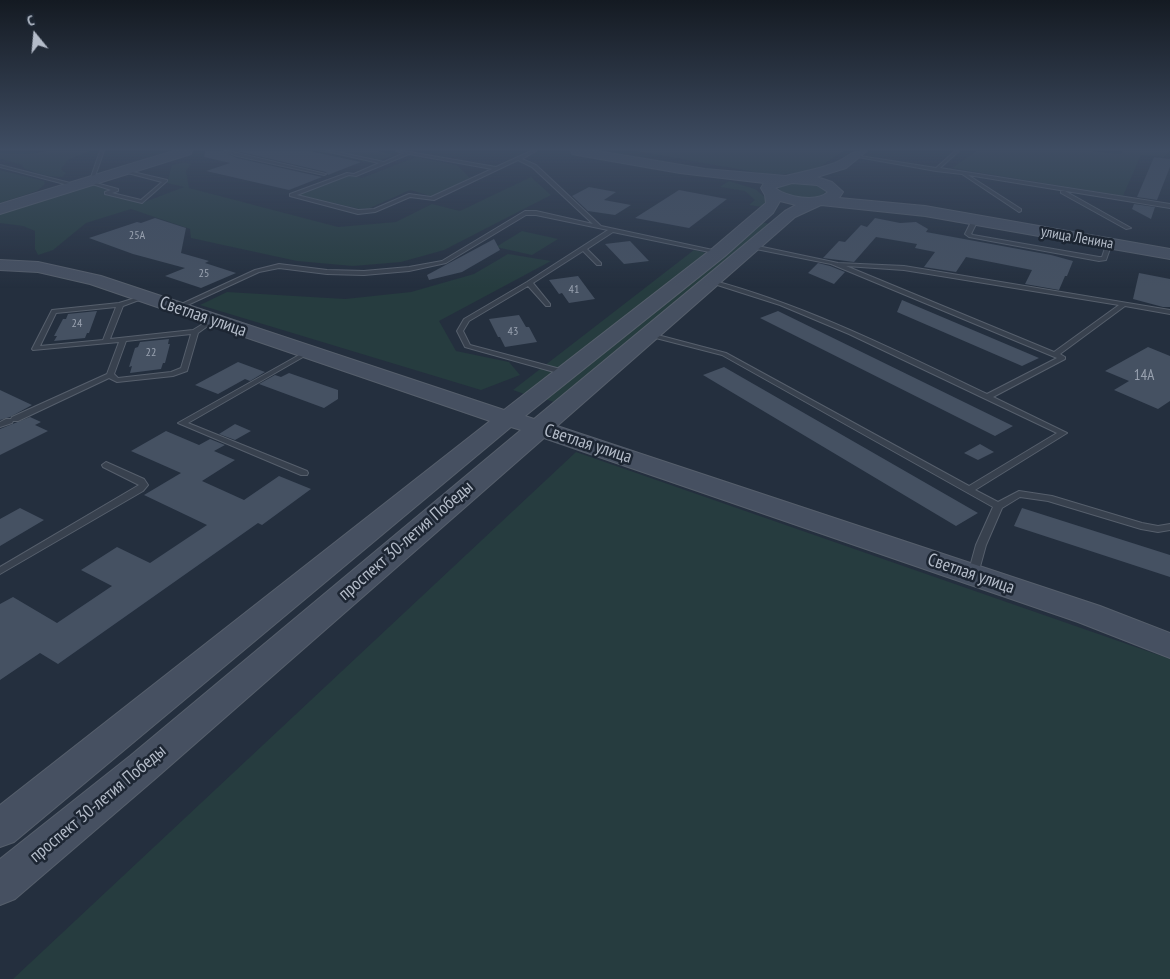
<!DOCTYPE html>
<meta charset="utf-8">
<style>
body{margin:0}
#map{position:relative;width:1170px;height:979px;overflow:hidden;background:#242f3e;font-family:"PT Sans Narrow",sans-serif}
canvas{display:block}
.north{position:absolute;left:10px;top:10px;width:50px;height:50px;-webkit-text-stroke:4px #1d2633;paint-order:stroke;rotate:343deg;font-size:14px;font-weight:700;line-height:20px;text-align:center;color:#b4bcc9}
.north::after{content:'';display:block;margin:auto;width:18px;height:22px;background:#b4bcc9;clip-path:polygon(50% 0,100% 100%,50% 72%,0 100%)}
</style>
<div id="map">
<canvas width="1170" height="979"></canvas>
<div class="north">С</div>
</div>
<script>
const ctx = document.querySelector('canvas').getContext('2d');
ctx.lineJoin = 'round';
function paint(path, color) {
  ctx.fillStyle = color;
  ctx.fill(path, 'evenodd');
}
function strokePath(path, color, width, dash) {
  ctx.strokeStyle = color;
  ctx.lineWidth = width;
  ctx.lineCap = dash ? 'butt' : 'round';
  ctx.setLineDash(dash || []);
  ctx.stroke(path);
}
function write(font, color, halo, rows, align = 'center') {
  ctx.font = font + ' "PT Sans Narrow",sans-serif';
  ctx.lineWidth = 5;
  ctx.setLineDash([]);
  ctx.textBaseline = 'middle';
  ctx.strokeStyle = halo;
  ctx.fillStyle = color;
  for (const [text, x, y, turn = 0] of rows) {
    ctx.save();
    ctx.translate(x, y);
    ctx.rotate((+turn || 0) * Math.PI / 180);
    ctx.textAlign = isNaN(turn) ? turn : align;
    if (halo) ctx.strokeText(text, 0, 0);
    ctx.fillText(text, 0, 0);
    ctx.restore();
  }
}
const green = new Path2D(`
 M47 151H90L68 160 61 169 66 173 62 177C49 177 34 173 22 167L23 165 0 159V153L29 154Z
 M315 151H378L395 155 373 163Z
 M635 151H844L812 172 772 175Z
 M976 151H1091L1120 154 1123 151H1170L1164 157 1141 155 1123 196 952 168Z
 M416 157 457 165 470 178 434 197 410 190 370 208 360 209 298 195 349 175 362 178Z
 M185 162 191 164 186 171 189 188 338 227 396 222 432 204 460 211 531 177 551 195 444 250 401 262 353 266 297 261 191 238 190 229 131 209 86 223 53 250 38 255 35 249V231L23 226 0 223V212L88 183 111 190 103 194 142 203 184 187 167 183 172 165Z
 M0 170 44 181 45 184 37 191 0 203Z
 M729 181 755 189 766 198V203L762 207 749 205 755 200 745 191 720 187Z
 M793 182C804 183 818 182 826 191 818 203 787 199 779 189L780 186Z
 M761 222 770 224 557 403 545 399Z
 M522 231 558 239 532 255 496 247Z
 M694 250 711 254 530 396 513 390Z
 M508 254 551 261 439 321 456 351 509 362 520 375 481 390 200 305 227 292 345 299 411 292 474 274Z
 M576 452 1170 659V979H13Z`);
const building = new Path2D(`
 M205 151H222L237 158 322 177 289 190 206 171 230 163 204 157Z
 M236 151H310L361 162 328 175 326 172Z
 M1154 157 1170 159V167L1157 200 1137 197Z
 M589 187 616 192 604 200 631 205 615 215 588 211 572 196Z
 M679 190 727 199 689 228 635 218Z
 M1134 204 1155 207 1151 219 1132 209Z
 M155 218 186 228 181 253 209 261 205 263 236 273 201 288 165 276 185 268 133 254 89 238 137 222 141 223Z
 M875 218 900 223 916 222 928 229 926 232 1051 255 1073 261 1067 276H1065L1059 290 1025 284 1032 270 966 257 956 272 924 267 935 252 915 248 917 244 876 237 854 262 823 258 839 241 845 242 861 225 867 227Z
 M494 239 500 250 462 272 429 280 427 275Z
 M630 241 649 261 624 264 605 244Z
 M818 263 830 266 845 272 834 284 808 273Z
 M1139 273 1170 279V307H1163L1133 299Z
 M578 276 595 299 569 303 562 293 559 294 549 280Z
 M902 300 1039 358 1022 366 897 312Z
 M97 311 89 333H87L85 338 54 341 57 336H54L63 319H66L68 314Z
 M778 311 1013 426 995 436 760 318Z
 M519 315 526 327H529L537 342 505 347 500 337H498L489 319Z
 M169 339 168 344H170L165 363H163L161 369 130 373 132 366 129 367 135 348 138 347 140 342Z
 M1148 347 1170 356V401L1158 409 1114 390 1129 381 1105 371Z
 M238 362 265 372 250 381 245 379 218 394 195 385Z
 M724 367 978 513 956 526 703 375Z
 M289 373 338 390V399L324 408 259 384 275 375 281 377Z
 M0 390 32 405 10 417 0 420Z
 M30 417 41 422 35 425 48 431 0 455V429Z
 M235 424 251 431 235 440 219 434Z
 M166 431 199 445 210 439 225 445 214 451 235 460 202 481 244 500 279 476 311 489 262 525 258 523 58 664 40 653 0 680V604L13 597 57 623 112 586 81 570 117 547 150 563 207 525 144 495 181 473 131 451Z
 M980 444 994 452 978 460 964 453Z
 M20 508 44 520 0 546V519Z
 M1022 508 1170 555V577L1014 526Z`);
const lane = new Path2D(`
 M100 151H104L94 179 90 180Z
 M224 151H229L326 174 324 175 237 156Z
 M326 151H333L384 162 404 153 396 151H404L496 167 531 151H536L522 159 536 165 601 226 722 252 719 254 613 232 587 249 601 263V265H597L583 251 533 283 550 304V306H546L528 286 469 321 463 331 470 345 568 371 569 373 565 375 465 347 457 331 464 319 527 282 608 230 536 215H526L446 263 409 271 364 275 327 274 279 268 259 272 179 309H175V307L255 270 279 264 327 270 364 271 409 267 442 261 525 211H536L593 224 532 167 518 160 434 200 410 197 375 212 358 214 290 196V194L347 173 354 174 379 163ZM409 154 492 169 431 197 409 194 374 209 358 210 297 195 349 175 356 176Z
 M955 151H959L940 168 1170 204V208L968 175 1021 209V211L1019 212 962 174 936 171 852 156 854 155 936 168Z
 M0 165 74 184V185L72 186 0 167Z
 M120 169 167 180V181L142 203 105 194V192L111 190 83 181 85 180 118 189V191L112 193 141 200 162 182 120 171Z
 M1061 191H1065L1131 228 1126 229 1061 193Z
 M975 218 978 220 971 234 973 235 1099 257H1102L1107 242 1112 243 1106 260 1099 261 969 237 965 234 972 220Z
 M753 245 838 263 904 266 1170 310V314L1125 306 1060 354 1065 357V359L993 397 1067 433 975 490 998 502 1019 491 1052 496 1142 523 1158 526 1170 524V530L1158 532 1141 529 1048 501 1020 497 1002 508 986 545 978 574 976 576H970L968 574 976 545 993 507 722 355 648 336 647 335 650 333 726 353 969 486 1057 433 849 334 780 305 708 282 711 280C808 306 897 351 987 394L1057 358 831 264 751 248 750 247ZM846 266 904 270 1119 305 1054 352Z
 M142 296 147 297 123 306 110 339 193 330 211 319H215L216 320 198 333 187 371 173 376 117 382 109 378 18 421H13L12 423 0 427V422L6 419H11L12 417 107 374 119 342 33 350 32 349 52 310 119 303ZM116 307 103 340 40 346 56 313ZM191 334 181 368 171 372 118 378 114 374 126 341Z
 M308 350 311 352 310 353 188 423 307 471 308 473 307 475H301L178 423Z
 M106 462 144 479 148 485 143 491 0 574V567L139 485 103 467 102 465Z`);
const secondary = new Path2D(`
 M173 151H192L191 154 0 214V204Z
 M571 151H598L705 169 786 176C802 172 819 169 835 163 851 156 848 151 867 151L846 168 817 177 832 182 843 192 839 198 925 206 1170 249V259L925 216 821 205 795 217 557 426 1100 606 1170 633V658L1078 622 544 438 156 778 15 899 0 905V859L130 756 521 430 511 427 14 842 0 847V805L490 421 90 284 38 272 0 270V260L38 262 101 276 504 410 713 248 766 203 765 195 761 188 764 183 680 173 577 155 572 154ZM792 183 817 185 828 192C816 203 787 197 775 188ZM780 201 796 205 785 211 534 419 525 416 725 256 773 213Z`);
const farNumbernames = [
 ["25А",137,236],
 ["25",204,274],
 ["41",574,290],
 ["24",77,324],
 ["43",513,332],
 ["22",151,353]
];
const farStreetnames = [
 ["улица Ленина",1077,238,10]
];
const numberNames = [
 ["14А",1144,376]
];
const streetNames = [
 ["Светлая улица",203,317,19],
 ["Светлая улица",588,444,18],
 ["проспект 30-летия Победы",406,541,-41],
 ["Светлая улица",971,574,19],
 ["проспект 30-летия Победы",98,804,-40]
];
paint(green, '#263c3f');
paint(building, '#455162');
strokePath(lane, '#565f6c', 2);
strokePath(secondary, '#565f6c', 2);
paint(lane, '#38414e');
paint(secondary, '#465061');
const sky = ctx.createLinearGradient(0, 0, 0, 288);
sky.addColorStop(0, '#141a22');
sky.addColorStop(0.52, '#3f4d63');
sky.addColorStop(1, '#3f4d6300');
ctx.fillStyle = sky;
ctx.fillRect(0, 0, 1170, 288);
write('12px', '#98a1af', null, farNumbernames);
write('15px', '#b4bcc9', '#1d2633', farStreetnames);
write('15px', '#98a1af', null, numberNames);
write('18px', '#b4bcc9', '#1d2633', streetNames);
</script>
